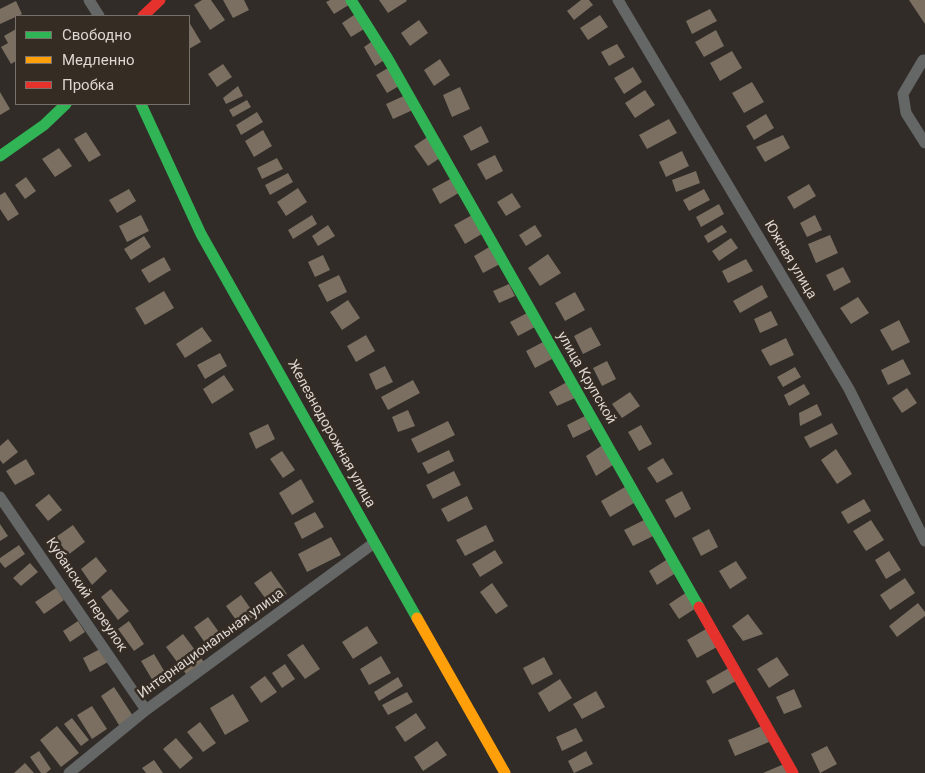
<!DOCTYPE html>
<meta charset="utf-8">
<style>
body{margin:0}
#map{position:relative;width:925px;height:773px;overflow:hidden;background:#312c28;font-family:Roboto,sans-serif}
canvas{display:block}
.legend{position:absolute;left:15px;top:15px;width:175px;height:90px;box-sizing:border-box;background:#352c24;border:1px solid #78706a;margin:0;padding:6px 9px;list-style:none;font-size:15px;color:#ddd7d2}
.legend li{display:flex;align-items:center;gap:10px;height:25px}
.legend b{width:25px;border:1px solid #78706a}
</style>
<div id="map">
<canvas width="925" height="773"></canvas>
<ul class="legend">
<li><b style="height:6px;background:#30b455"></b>Свободно</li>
<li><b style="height:6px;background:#ff9f0a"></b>Медленно</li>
<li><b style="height:6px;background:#e5322d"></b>Пробка</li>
</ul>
</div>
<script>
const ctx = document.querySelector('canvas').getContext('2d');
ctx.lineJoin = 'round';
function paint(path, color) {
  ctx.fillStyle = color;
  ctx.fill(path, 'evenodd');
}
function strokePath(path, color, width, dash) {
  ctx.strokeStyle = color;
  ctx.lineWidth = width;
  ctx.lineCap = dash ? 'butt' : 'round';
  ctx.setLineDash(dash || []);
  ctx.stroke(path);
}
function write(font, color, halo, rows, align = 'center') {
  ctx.font = font + ' Roboto,sans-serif';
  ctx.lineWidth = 5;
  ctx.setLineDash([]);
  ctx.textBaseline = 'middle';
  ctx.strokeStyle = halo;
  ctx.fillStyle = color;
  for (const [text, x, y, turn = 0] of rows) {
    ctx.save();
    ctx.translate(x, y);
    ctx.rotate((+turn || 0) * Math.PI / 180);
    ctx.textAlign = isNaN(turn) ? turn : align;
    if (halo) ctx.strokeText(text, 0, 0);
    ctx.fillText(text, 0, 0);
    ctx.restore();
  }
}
const building = new Path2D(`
 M202 0H211L225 20 210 30 194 5Z
 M223 0H244L249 10 233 18Z
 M330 0H350L352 3 334 14 326 2Z
 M379 0H406L407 1 388 13Z
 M581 0H589L593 5 574 20 567 11Z
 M909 0H925V24Z
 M16 1 22 14 0 24V9Z
 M710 9 717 21 692 34 686 21Z
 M360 11 369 26 351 37 342 23Z
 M600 15 608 27 588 40 580 28Z
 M419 20 428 33 410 46 401 33Z
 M189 22 201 42 189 49Z
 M16 29V61L11 64 1 47 8 43 4 36Z
 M716 30 724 46 704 57 695 42Z
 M374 40 386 59 375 66 364 47Z
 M617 44 625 57 609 66 601 52Z
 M732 51 742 68 720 81 710 63Z
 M440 59 450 75 434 86 424 70Z
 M223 64 232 77 217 87 208 74Z
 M633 67 642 82 624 94 614 78Z
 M388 68 399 86 387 93 376 75Z
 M752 82 764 102 744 113 732 93Z
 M238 86 243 96 226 104 223 98Z
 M460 87 470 109 452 117 443 95Z
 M645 90 655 105 635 118 625 103Z
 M0 92 10 109 0 115Z
 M408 94 415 109 393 119 386 104Z
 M247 100 251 107 233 117 229 110Z
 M257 112 263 122 241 135 236 125Z
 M766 114 774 128 754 140 746 126Z
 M669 119 677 133 647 149 639 135Z
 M481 126 489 142 471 151 463 136Z
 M263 130 272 146 254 157 245 141Z
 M86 132 101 155 89 162 74 139Z
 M783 135 790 148 765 162 756 147Z
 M429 136 443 156 428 166 414 146Z
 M59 148 72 166 55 177 42 159Z
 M682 151 689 166 666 177 659 162Z
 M495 155 503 171 486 180 477 164Z
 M277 158 283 169 262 179 257 168Z
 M696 171 700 183 676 192 672 180Z
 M288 173 293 182 270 195 265 185Z
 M26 177 36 191 25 199 15 185Z
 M454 177 462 191 440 204 432 189Z
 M809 184 816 196 794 209 787 197Z
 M298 188 307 202 286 216 277 202Z
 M129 189 136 201 117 213 109 200Z
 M704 189 710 200 689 211 683 200Z
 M5 192 19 214 8 221 0 209V195Z
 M512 193 521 207 506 216 497 202Z
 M719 204 724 214 701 227 696 217Z
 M474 214 485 232 465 244 454 225Z
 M141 215 149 231 127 242 119 226Z
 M312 215 317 224 293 239 288 230Z
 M815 215 822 230 807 237 800 223Z
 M328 225 335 236 318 246 312 236Z
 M535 225 542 236 526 246 519 235Z
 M722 225 727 232 708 243 704 236Z
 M830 235 838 253 816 263 808 244Z
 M144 236 151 247 131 260 124 249Z
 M731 238 738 248 719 261 712 251Z
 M491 246 500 264 483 273 474 256Z
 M548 254 561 273 540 286 528 268Z
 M323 255 330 270 315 277 308 262Z
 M164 257 171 270 149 283 141 270Z
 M746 259 753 271 728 283 722 271Z
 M843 267 851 282 834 291 826 275Z
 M339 275 347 292 327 302 318 285Z
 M509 284 515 296 499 303 493 291Z
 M762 285 768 297 740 313 733 301Z
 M164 291 174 308 145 325 135 308Z
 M575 292 585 310 565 321 555 303Z
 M858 297 869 313 851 324 840 308Z
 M348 300 360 318 342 330 330 312Z
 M771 311 778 325 760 333 754 319Z
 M527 313 535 327 518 336 510 322Z
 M899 320 910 342 892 351 880 330Z
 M202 327 212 341 185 358 176 344Z
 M591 327 601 345 583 354 574 336Z
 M366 335 375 351 356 362 347 346Z
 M786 338 794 355 770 366 761 350Z
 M543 342 552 359 535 368 526 351Z
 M220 353 227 366 205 379 197 365Z
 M903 359 911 374 888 385 881 370Z
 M607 361 616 379 602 386 593 368Z
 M385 366 393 382 376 390 369 374Z
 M795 367 801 377 783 387 777 377Z
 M224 375 234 390 212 404 203 389Z
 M413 380 420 393 388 410 381 397Z
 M567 382 575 398 557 406 549 392Z
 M804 384 810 394 789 406 784 395Z
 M907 388 917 403 902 413 892 398Z
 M630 392 640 406 622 418 612 404Z
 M817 404 822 415 800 426 799 413Z
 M408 410 415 426 398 432 392 417Z
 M585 416 591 429 573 438 567 425Z
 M448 421 455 435 418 453 411 439Z
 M832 423 838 434 810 448 804 437Z
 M268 424 275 439 256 449 249 433Z
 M641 425 652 444 639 451 628 432Z
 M8 439 18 452 3 464 0 460V446Z
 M604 444 616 463 596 476 586 456Z
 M836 449 852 474 837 484 821 460Z
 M449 450 454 461 428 474 422 463Z
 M282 451 295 470 283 478 270 459Z
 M663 458 673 474 657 483 647 468Z
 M26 459 35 474 15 485 6 471Z
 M454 471 461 485 433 499 426 485Z
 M301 479 314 502 292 515 279 493Z
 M625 487 634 503 610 517 601 501Z
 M682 491 691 509 675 518 665 500Z
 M49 494 62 510 48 521 35 505Z
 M467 496 473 509 448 522 441 509Z
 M864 499 871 511 848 524 841 512Z
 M315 512 324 527 302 539 294 523Z
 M644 520 653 536 633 546 624 530Z
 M871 520 884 540 866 551 853 531Z
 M0 524 8 536 0 541Z
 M73 525 85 542 68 555 56 537Z
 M486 525 494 541 465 556 456 540Z
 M709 529 718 547 701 556 692 538Z
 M331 537 341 555 307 572 298 554Z
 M19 545 25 554 5 568 0 562V558Z
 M495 550 503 563 480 577 472 564Z
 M889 551 901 570 886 579 875 560Z
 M96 557 107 571 92 585 81 569Z
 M671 557 679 571 657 585 649 571Z
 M736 561 747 578 730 589 719 571Z
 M30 563 38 572 21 586 13 578Z
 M271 571 287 594 271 606 254 583Z
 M905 578 915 593 890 610 880 595Z
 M492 583 508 606 496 614 480 592Z
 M56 588 64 600 44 614 35 602Z
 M111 589 129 611 118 620 101 597Z
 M687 592 696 608 679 619 669 604Z
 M241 595 255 615 241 627 226 606Z
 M918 603 925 612V616L897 637 889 626Z
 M748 614 763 634 743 641 732 626Z
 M208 617 224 639 210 650 194 627Z
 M78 621 85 632 70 642 63 631Z
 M129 621 144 644 134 651 118 629Z
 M367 626 378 643 353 659 342 642Z
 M706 629 717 647 697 658 687 640Z
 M183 634 204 662 186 674 166 647Z
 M303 644 320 669 305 679 287 655Z
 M100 649 108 662 90 672 83 658Z
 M154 654 169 679 156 686 141 661Z
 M381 656 391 673 369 685 360 669Z
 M544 657 553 674 532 685 523 668Z
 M777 657 789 675 769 688 757 669Z
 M285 664 295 679 282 688 272 673Z
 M729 668 736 681 713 694 706 681Z
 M265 676 277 692 261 703 250 687Z
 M398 677 403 686 379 701 374 692Z
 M560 679 572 698 549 712 538 693Z
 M114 687 133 716 119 725 101 696Z
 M794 689 802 707 784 714 776 697Z
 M596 691 605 707 582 719 573 704Z
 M407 692 413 702 388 715 382 705Z
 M233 694 249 721 225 735 210 708Z
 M92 706 107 729 92 739 77 715Z
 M416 713 426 728 405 742 395 727Z
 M72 718 89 740 81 746 64 724Z
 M200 722 216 743 203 752 187 732Z
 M57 726 79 753 61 767 40 740Z
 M762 726 769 742 735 756 728 740Z
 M576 728 583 741 562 751 556 737Z
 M176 738 193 758 180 769 163 749Z
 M437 741 447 755 423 771 414 757Z
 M827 746 837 764 820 773 811 754Z
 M39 751 51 769 46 773H41L30 757Z
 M586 751 593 764 574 773 568 761Z
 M154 760 163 773H146L142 768Z
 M25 763 34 773H14Z
 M784 764 788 773H763Z`);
const street = new Path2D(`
 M89 0 99 16
 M618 0 849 389 925 541
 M925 60H923L903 94 906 113 925 143
 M0 497 146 710
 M69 773 146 710 374 543`);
const fast = new Path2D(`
 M351 0 388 59 699 607
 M141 104 201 234 417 618
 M0 156 44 125 66 104`);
const slow = new Path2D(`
 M417 618 505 773`);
const jam = new Path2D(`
 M143 16 160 0
 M699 607 793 773`);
const streetNames = [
 ["Южная улица",790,260,59],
 ["улица Крупской",586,378,60],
 ["Железнодорожная улица",331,434,61],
 ["Кубанский переулок",86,595,56],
 ["Интернациональная улица",211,644,-36]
];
paint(building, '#7a6f61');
strokePath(street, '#656666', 11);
strokePath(fast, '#30b455', 11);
strokePath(slow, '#ff9f0a', 11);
strokePath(jam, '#e5322d', 11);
write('14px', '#ddd7d2', '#352c24', streetNames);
</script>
